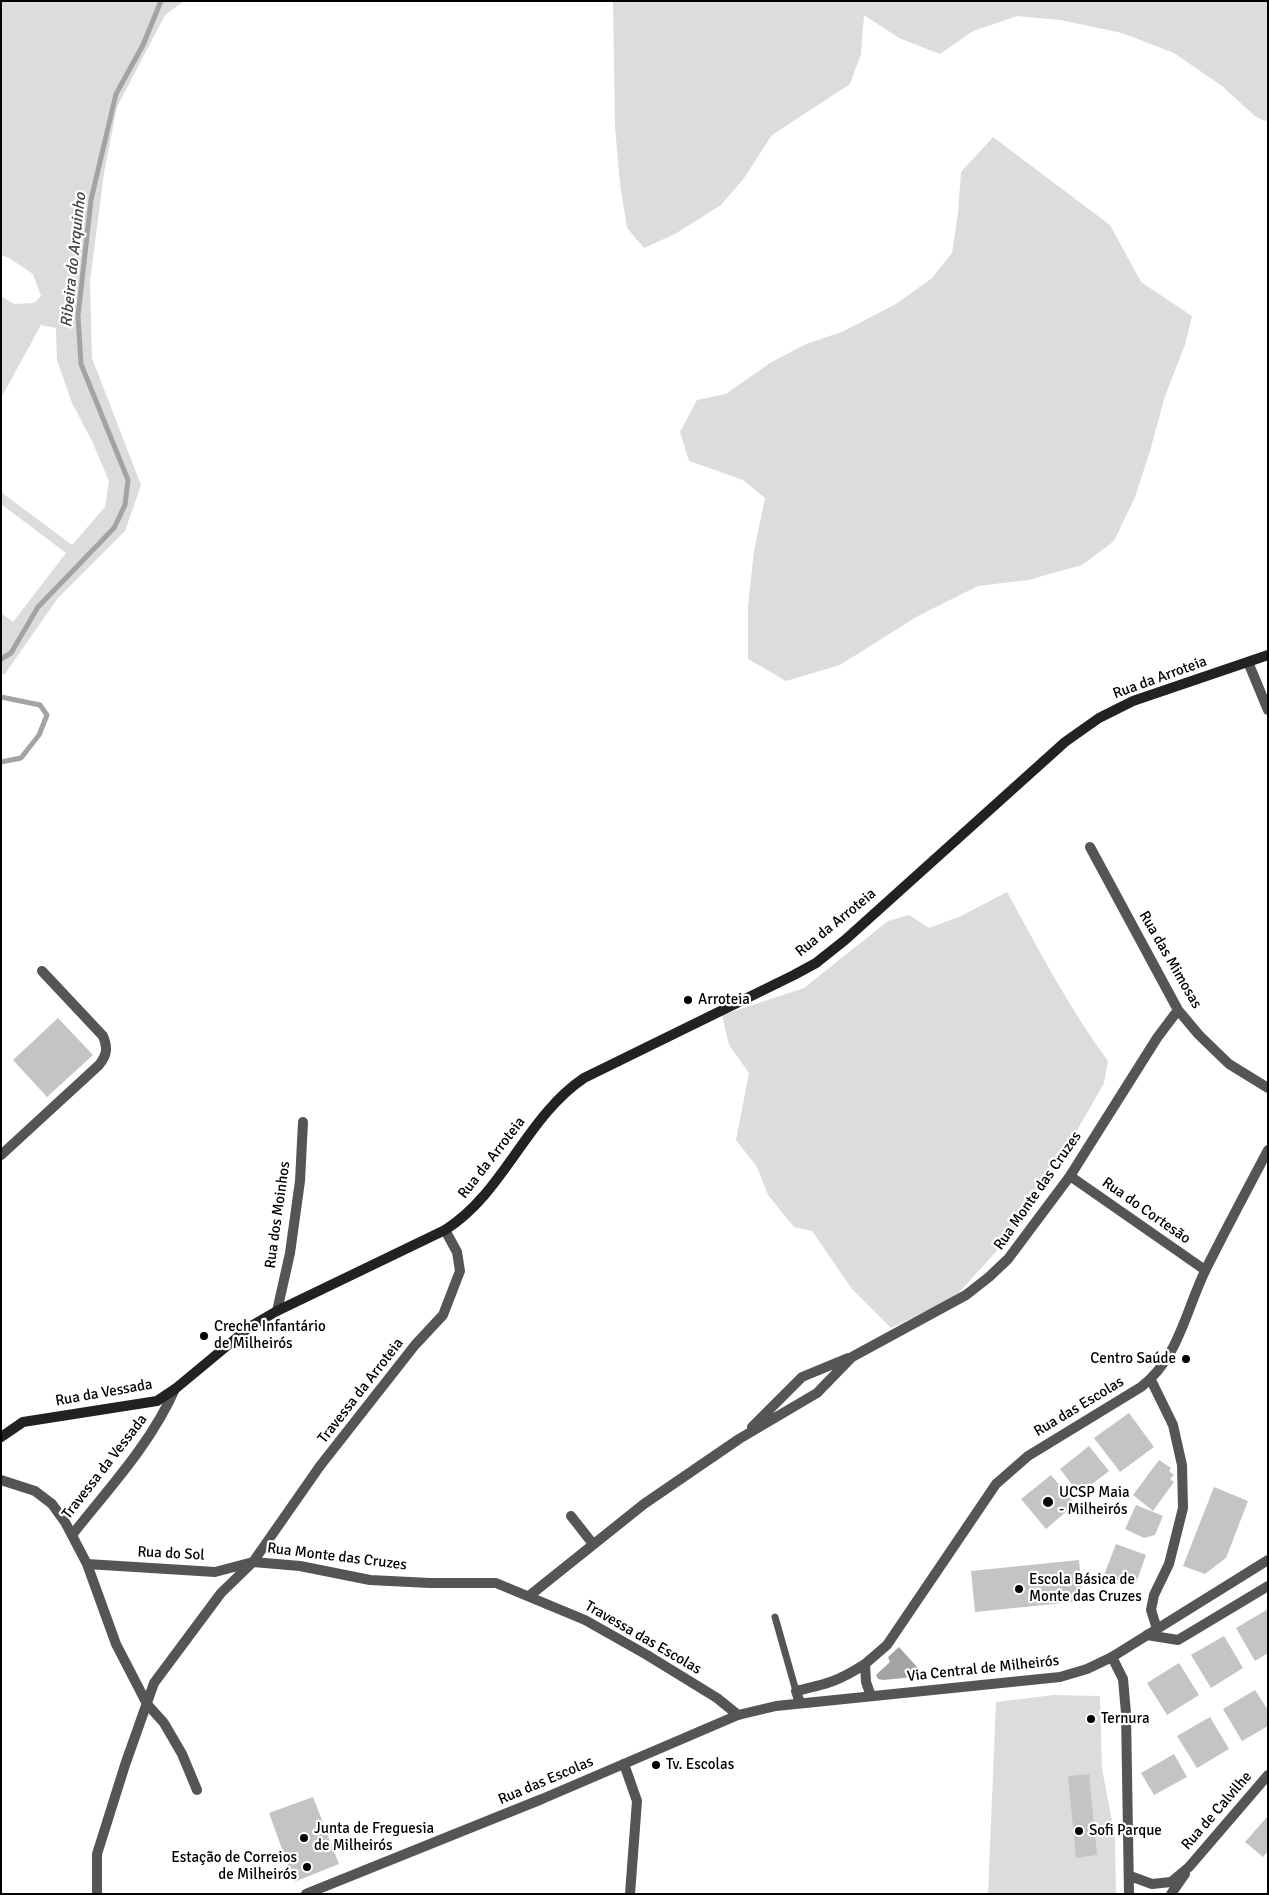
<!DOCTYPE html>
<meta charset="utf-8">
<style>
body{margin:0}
#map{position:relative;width:1269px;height:1895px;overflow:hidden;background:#fff;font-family:Signika,sans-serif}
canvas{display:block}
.frame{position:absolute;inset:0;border:2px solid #000;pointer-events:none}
</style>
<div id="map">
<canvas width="1269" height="1895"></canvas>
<div class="frame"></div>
</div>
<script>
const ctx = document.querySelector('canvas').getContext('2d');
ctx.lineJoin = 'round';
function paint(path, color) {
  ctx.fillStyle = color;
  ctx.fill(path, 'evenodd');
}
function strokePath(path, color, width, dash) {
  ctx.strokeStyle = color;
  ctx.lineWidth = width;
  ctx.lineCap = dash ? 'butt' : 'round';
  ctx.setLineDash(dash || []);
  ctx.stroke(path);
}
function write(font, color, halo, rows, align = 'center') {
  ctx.font = font + ' Signika,sans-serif';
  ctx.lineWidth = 4.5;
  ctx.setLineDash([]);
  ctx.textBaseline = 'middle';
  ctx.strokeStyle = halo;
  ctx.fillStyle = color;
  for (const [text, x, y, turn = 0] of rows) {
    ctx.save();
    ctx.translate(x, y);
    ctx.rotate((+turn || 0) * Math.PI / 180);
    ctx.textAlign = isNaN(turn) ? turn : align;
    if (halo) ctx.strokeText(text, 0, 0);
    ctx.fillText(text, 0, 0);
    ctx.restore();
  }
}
const green = new Path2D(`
 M1 1H184L165 15 117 107 104 173 90 281 92 358 141 485 125 531 58 598 4 675 1 673V613L13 622 66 553 1 504V492L72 545 105 507 109 481 92 441 72 403 57 360 56 328 41 325 1 398V296L14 304 34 303 41 296 33 274 9 258 1 255Z
 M613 1H1268V122L1256 117 1222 86 1174 53 1122 33 1060 20 1017 16 973 31 940 54 899 38 864 15 861 54 850 84 772 135 744 178 721 205 675 234 644 248 627 228 620 184 615 126Z
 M993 137 1110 225 1141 282 1192 316 1185 345 1165 396 1150 451 1135 497 1114 541 1082 565 1028 580 978 586 918 616 840 665 786 681 748 659V606L754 551 765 498 743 480 689 461 680 432 697 400 726 394 770 363 804 345 844 331 896 304 932 278 952 253 958 213 961 172Z
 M1007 892C1039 950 1069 1008 1108 1061L1104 1083 1029 1215 955 1297 891 1328 852 1289 812 1231 794 1227 768 1195 757 1167 736 1140 749 1073 729 1045 722 1015 804 988 888 921 909 915 929 928 961 916Z
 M1054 1695 1100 1696 1102 1769 1115 1836 1116 1894H988L996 1702Z`);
const water = new Path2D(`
 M899 1647 925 1676 883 1680 878 1679 876 1675 890 1662 888 1657Z`);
const stream = new Path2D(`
 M1 659 11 653 38 607 114 528 125 505 128 480 81 364 78 316 91 200 116 94 143 45 161 1
 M1 697 40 705 47 715 39 735 21 758 1 762`);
const building = new Path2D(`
 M58 1018 93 1055 47 1097 13 1060Z
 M1129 1413 1154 1447 1120 1472 1094 1438Z
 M1089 1446 1109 1471 1079 1494 1060 1469Z
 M1159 1460 1171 1468 1169 1471 1174 1475 1170 1479 1174 1482 1153 1511 1133 1495Z
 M1051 1475 1075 1504 1046 1529 1021 1499Z
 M1214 1487 1248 1501 1226 1558 1205 1574 1183 1566Z
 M1136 1505 1163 1516 1155 1535 1144 1538 1125 1529Z
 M1116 1544 1146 1555 1135 1586 1104 1575Z
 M1079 1560 1083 1601 975 1612 971 1571Z
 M1268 1609V1653L1255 1661 1236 1628Z
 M1224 1636 1243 1668 1211 1688 1191 1655Z
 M1179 1663 1199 1695 1167 1715 1147 1683Z
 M1255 1690 1268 1710V1726L1242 1741 1223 1709Z
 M1210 1717 1229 1749 1197 1768 1177 1736Z
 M1174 1754 1187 1777 1154 1795 1141 1773Z
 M1089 1774 1097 1855 1076 1858 1068 1776Z
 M313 1797 339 1864 294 1882 269 1813Z
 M1267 1817 1268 1851 1263 1857 1245 1842Z`);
const service = new Path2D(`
 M775 1617 796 1691`);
const minor = new Path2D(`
 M1248 662 1268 710
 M1090 847 1178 1010 1199 1035 1229 1064 1268 1088
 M1 1155 99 1065C107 1055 108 1048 103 1036L42 971
 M1070 1176 1205 1270
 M277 1311 290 1253 300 1181 303 1122
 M1151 1380 1173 1425 1182 1465 1183 1508 1169 1564 1154 1595 1151 1610 1157 1629
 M752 1427 802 1377 848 1358
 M1 1480 35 1491 52 1504 65 1522 87 1564 116 1644 147 1704 164 1723 182 1754 197 1790
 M571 1516 593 1544
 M72 1535C109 1488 150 1445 175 1389
 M87 1564 215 1572 253 1562 300 1566 370 1580 430 1583H496L585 1620 647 1655 717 1698 738 1715
 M529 1596 644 1504 739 1439 817 1393 852 1357 966 1295 989 1277 1008 1259 1070 1176 1157 1038 1178 1010
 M1147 1635 1178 1640 1268 1586
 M1112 1657 1123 1679 1126 1713 1129 1894
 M871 1696 866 1682 865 1664 887 1645 996 1484 1028 1456 1141 1387C1179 1358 1186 1309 1206 1269 1226 1229 1247 1190 1268 1150
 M800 1703 796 1691C827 1684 839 1681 865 1664
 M624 1764 637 1801 630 1894
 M1130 1876 1152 1884 1171 1882 1189 1867 1268 1775
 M97 1894V1854L125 1765 154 1683 221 1593 253 1562 320 1466 415 1345 443 1315 460 1271 457 1252 445 1230
 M1171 1894 1185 1874`);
const tertiary = new Path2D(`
 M306 1894 542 1799 738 1715 776 1706 1060 1677 1087 1669 1112 1657 1268 1560`);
const secondary = new Path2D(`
 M1 1437 23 1422 157 1401 175 1389 251 1326 277 1311 445 1230C504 1193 526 1117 584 1078L794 975 816 963 845 940 1065 742 1099 718 1133 701 1268 655`);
const markers = [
 [688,1000,5,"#000"],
 [204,1336,5,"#000"],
 [1186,1359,5,"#000"],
 [1048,1502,6,"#000"],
 [1019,1589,5,"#000"],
 [1091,1719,5,"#000"],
 [656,1765,5,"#000"],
 [1079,1831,5,"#000"],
 [304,1838,5,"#000"],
 [307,1867,5,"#000"]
];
const streetNames = [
 ["Rua da Arroteia",1160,678,-20],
 ["Rua da Arroteia",836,923,-39],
 ["Rua das Mimosas",1170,960,60],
 ["Rua da Arroteia",492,1158,-52],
 ["Rua Monte das Cruzes",1038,1191,-55],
 ["Rua do Cortesão",1146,1211,35],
 ["Rua dos Moinhos",278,1215,-82],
 ["Travessa da Arroteia",361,1391,-52],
 ["Rua da Vessada",104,1393,-10],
 ["Rua das Escolas",1079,1407,-31],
 ["Travessa da Vessada",105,1467,-52],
 ["Rua do Sol",171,1554,3],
 ["Rua Monte das Cruzes",337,1557,7],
 ["Travessa das Escolas",643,1638,30],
 ["Via Central de Milheirós",983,1669,-6],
 ["Rua das Escolas",546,1781,-23],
 ["Rua de Calvilhe",1217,1811,-49]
];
const poiNames = [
 ["Arroteia",698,1000],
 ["Creche Infantário",214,1327],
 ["de Milheirós",214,1344],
 ["Centro Saúde",1176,1359,"right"],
 ["UCSP Maia",1059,1493],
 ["- Milheirós",1059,1510],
 ["Escola Básica de",1029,1580],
 ["Monte das Cruzes",1029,1597],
 ["Ternura",1101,1719],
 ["Tv. Escolas",666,1765],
 ["Junta de Freguesia",314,1829],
 ["de Milheirós",314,1846],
 ["Sofi Parque",1089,1831],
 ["Estação de Correios",297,1858,"right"],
 ["de Milheirós",297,1875,"right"]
];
const waterNames = [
 ["Ribeira do Arquinho",74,260,-84]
];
paint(green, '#dcdcdc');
paint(water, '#a3a3a3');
strokePath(stream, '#a3a3a3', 5);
paint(building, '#c4c4c4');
strokePath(service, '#555', 7);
strokePath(minor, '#555', 10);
strokePath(tertiary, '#555', 10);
strokePath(secondary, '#222', 10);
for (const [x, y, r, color] of markers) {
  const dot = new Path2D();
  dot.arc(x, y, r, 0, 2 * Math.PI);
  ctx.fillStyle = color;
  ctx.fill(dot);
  strokePath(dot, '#fff', 2);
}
write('15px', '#000', '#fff', streetNames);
write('15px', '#000', '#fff', poiNames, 'left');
write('italic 16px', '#444', '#fff', waterNames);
</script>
